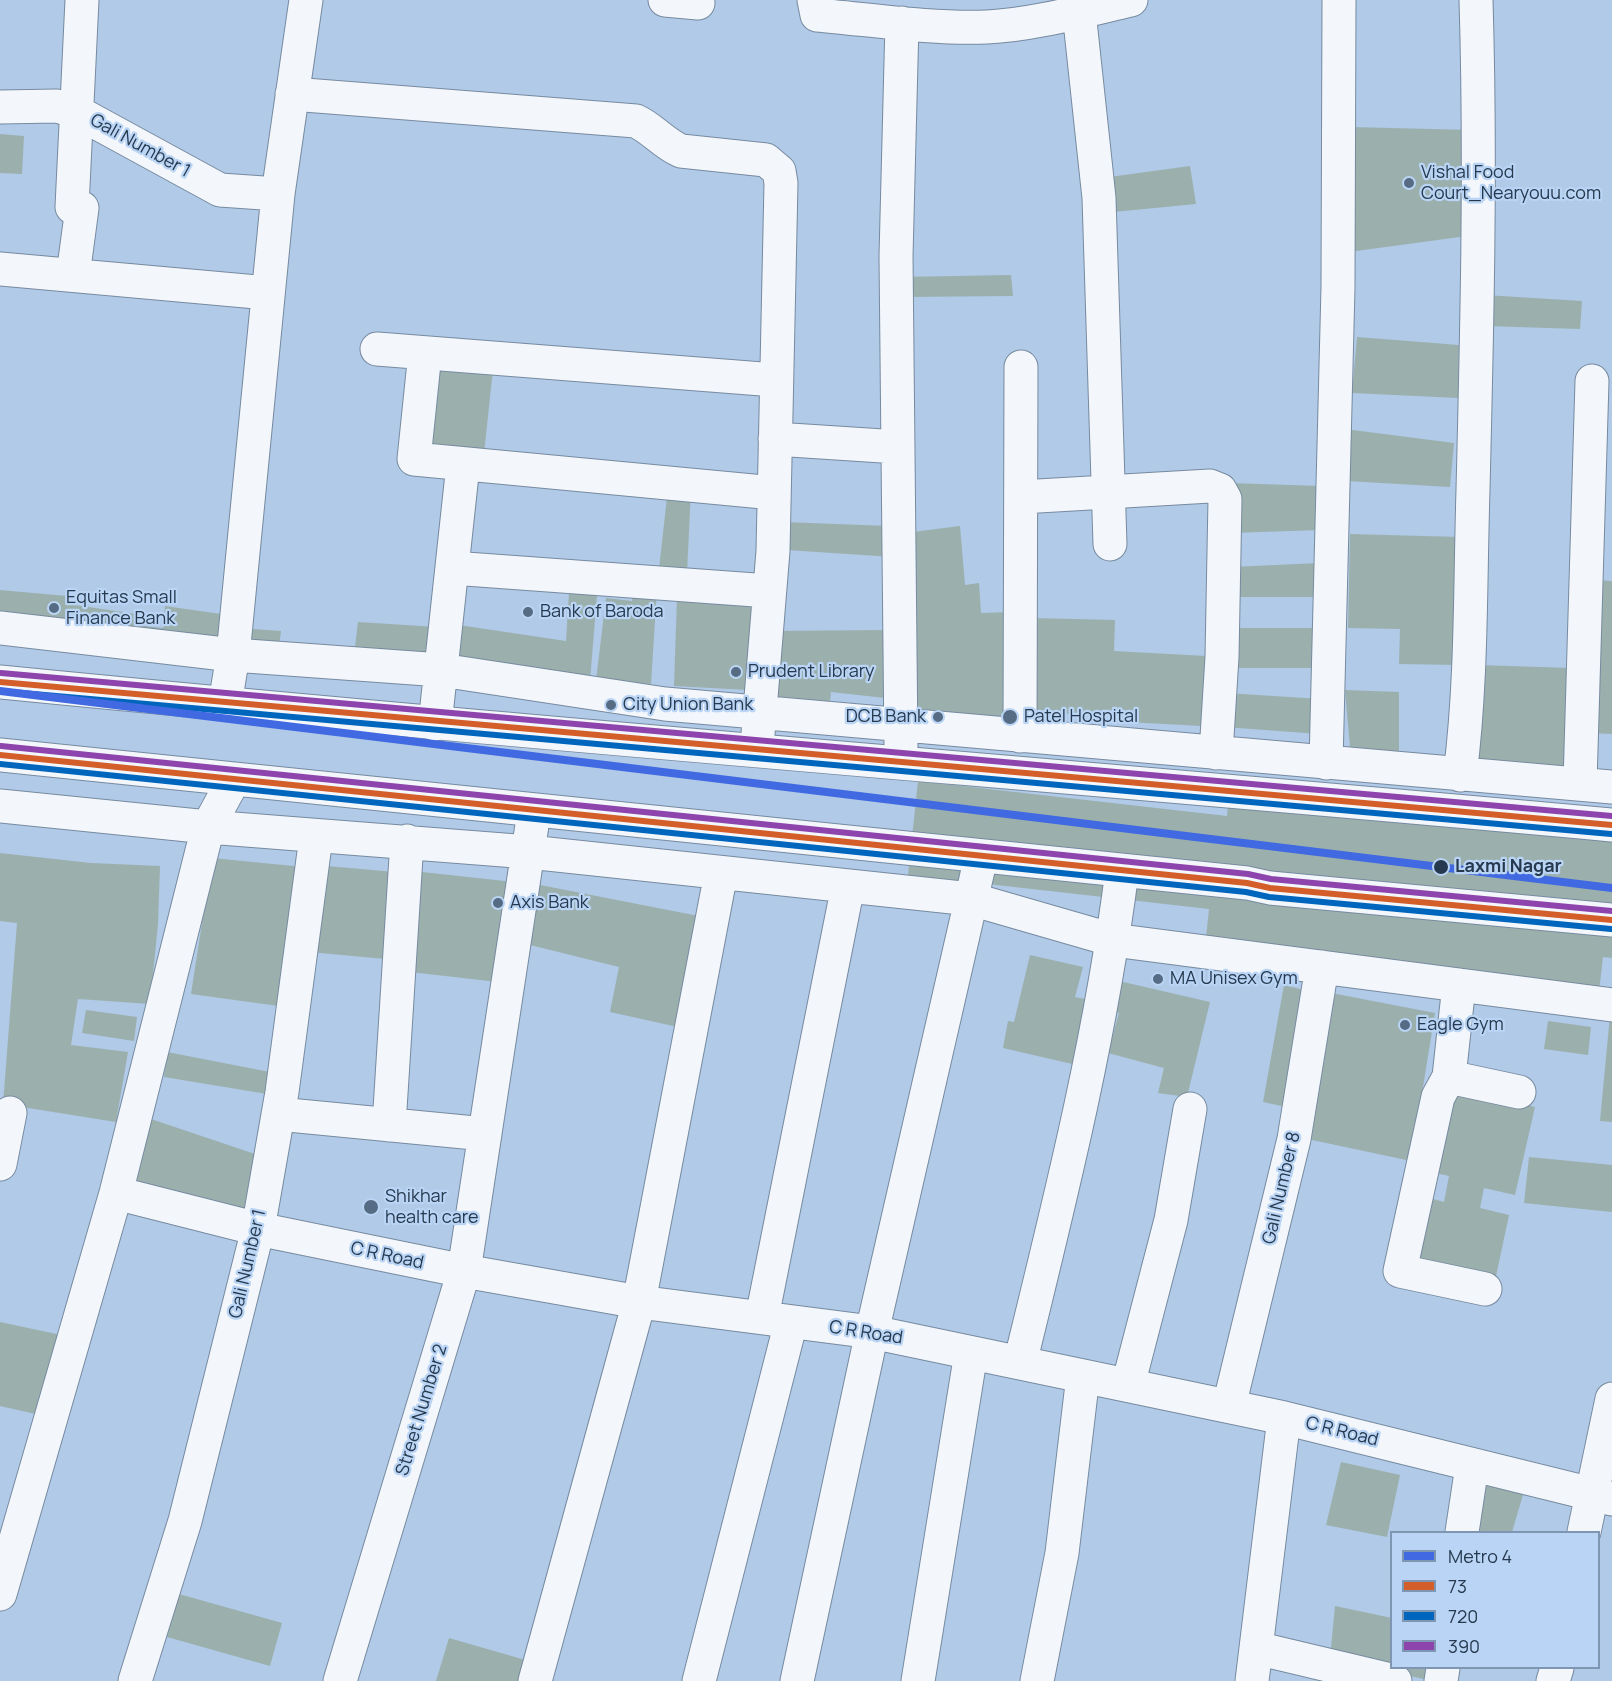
<!DOCTYPE html>
<style>
body{margin:0}
#map{position:relative;width:1612px;height:1681px;overflow:hidden;background:#b0cae7;font-family:Manrope,sans-serif}
canvas{display:block}
.legend{position:absolute;left:1390px;top:1531px;width:210px;height:138px;box-sizing:border-box;background:#b9d4f4;border:2px solid #7e96b2;margin:0;padding:8px 10px;list-style:none;font-size:18px;color:#26394e}
.legend li{display:flex;align-items:center;gap:12px;height:30px}
.legend b{width:30px;border:2px solid #7e96b2}
</style>
<div id="map">
<canvas width="1612" height="1681"></canvas>
<ul class="legend">
<li><b style="height:8px;background:#4169e1"></b>Metro 4</li>
<li><b style="height:8px;background:#d35e29"></b>73</li>
<li><b style="height:8px;background:#0065bd"></b>720</li>
<li><b style="height:8px;background:#8e44ad"></b>390</li>
</ul>
</div>
<script>
const ctx = document.querySelector('canvas').getContext('2d');
ctx.lineJoin = 'round';
function paint(path, color) {
  ctx.fillStyle = color;
  ctx.fill(path, 'evenodd');
}
function strokePath(path, color, width, dash) {
  ctx.strokeStyle = color;
  ctx.lineWidth = width;
  ctx.lineCap = dash ? 'butt' : 'round';
  ctx.setLineDash(dash || []);
  ctx.stroke(path);
}
function write(font, color, halo, rows, align = 'center') {
  ctx.font = font + ' Manrope,sans-serif';
  ctx.lineWidth = 4.5;
  ctx.setLineDash([]);
  ctx.textBaseline = 'middle';
  ctx.strokeStyle = halo;
  ctx.fillStyle = color;
  for (const [text, x, y, turn = 0] of rows) {
    ctx.save();
    ctx.translate(x, y);
    ctx.rotate((+turn || 0) * Math.PI / 180);
    ctx.textAlign = isNaN(turn) ? turn : align;
    if (halo) ctx.strokeText(text, 0, 0);
    ctx.fillText(text, 0, 0);
    ctx.restore();
  }
}
const building = new Path2D(`
 M1350 127 1472 130 1467 236 1349 252Z
 M0 134 24 136 22 174 0 173Z
 M1190 166 1196 204 1103 213 1102 178Z
 M1011 275 1013 296 903 297 901 277Z
 M1485 295 1582 301 1580 329 1485 326Z
 M1357 337 1459 345 1458 398 1352 393Z
 M432 360 493 369 484 454 421 448Z
 M1345 429 1454 443 1450 487 1347 481Z
 M1230 483 1320 486V530L1231 533Z
 M668 488 691 490 687 573 659 569Z
 M783 522 889 526 893 557 787 550Z
 M960 526 965 585 979 583 981 613 1013 612 1017 723 906 717 905 533Z
 M1350 534 1460 537 1457 665 1399 664 1400 629 1348 628Z
 M1319 563 1318 597H1232V567Z
 M1596 580 1612 581V734L1589 733Z
 M634 586 657 589 651 684 596 680 606 598 632 601Z
 M0 590 67 596V604L137 614 136 625 163 628 165 606 221 614 217 646 0 621Z
 M569 593 597 595 590 681 447 664 452 624 566 641Z
 M677 597 754 602 748 690 674 686Z
 M1032 618 1115 620 1114 651 1206 656 1201 726 1109 721V715L1034 713Z
 M358 622 437 627 434 663 354 655Z
 M240 628 281 631 278 655 262 653Z
 M1231 628H1321L1320 668H1230Z
 M886 630 885 698 831 692 829 712 767 709 771 631Z
 M1478 665 1571 668 1568 769 1475 764Z
 M1345 690 1399 692V761L1351 759Z
 M1226 693 1321 699 1319 734 1224 727Z
 M918 781 1227 816 1229 794 1612 836V958L1603 957 1599 992 1205 947 1209 909 908 875Z
 M0 853 91 863 160 866 158 924 150 1004 78 999 71 1045 128 1052 116 1122 3 1104 17 923 0 921Z
 M212 858 304 867 286 1007 191 994Z
 M316 865 395 872 385 959 309 952Z
 M413 871 514 882 498 982 401 971Z
 M535 884 709 918 687 1029 610 1012 619 967 522 943Z
 M1030 955 1083 967 1075 997 1095 1001 1085 1067 1003 1048 1008 1021 1014 1022Z
 M1119 981 1210 1002 1187 1097 1158 1093 1164 1068 1108 1053 1119 1013 1112 1011Z
 M1284 985 1312 992 1291 1108 1263 1102Z
 M1321 991 1435 1013 1411 1161 1298 1137Z
 M86 1010 137 1017 134 1041 82 1033Z
 M1610 1015 1612 1016V1122L1600 1121Z
 M1548 1021 1591 1027 1588 1055 1544 1049Z
 M167 1052 275 1073 273 1095 164 1077Z
 M1451 1088 1535 1107 1515 1195 1484 1188 1480 1208 1509 1215 1495 1281 1411 1262 1426 1197 1444 1202 1449 1176 1431 1172Z
 M151 1119 258 1155 243 1216 133 1186Z
 M1529 1157 1612 1165V1212L1524 1203Z
 M0 1322 66 1336 49 1417 0 1406Z
 M1341 1462 1400 1475 1387 1537 1326 1525Z
 M1487 1476 1525 1488 1512 1532H1472Z
 M179 1594 282 1623 270 1666 167 1637Z
 M1335 1606 1392 1618V1668H1431L1428 1680 1330 1658Z
 M449 1638 529 1661 523 1681H436Z`);
const minor = new Path2D(`
 M665 0 698 3
 M814 0 817 15C873 20 931 29 987 27 1032 25 1087 10 1131 0
 M1079 12 1099 198 1110 544
 M292 94 636 121C653 129 664 144 681 151L766 160 779 171 781 183 773 551 758 734
 M0 107 57 106 77 112 220 190 278 194
 M0 269 268 293
 M73 275 82 208 72 207 82 0
 M377 349 775 380
 M425 353 414 459 774 493
 M775 439 898 447
 M1021 497 1210 486 1220 490 1225 499 1222 657 1216 753
 M452 568 769 591
 M0 628 233 655 441 670 665 704 1612 787
 M225 704 233 655 278 194 306 0
 M435 724 463 465
 M1020 736 1021 367
 M901 747 896 256 902 23
 M1326 763 1338 287 1339 0
 M1460 775C1472 681 1470 585 1473 490 1477 327 1481 163 1476 0
 M1580 783 1592 381
 M0 806 208 827 529 852 971 899 1113 940 1612 1005
 M1459 985 1449 1077 1519 1092
 M1449 1077 1438 1097 1400 1271 1485 1289
 M278 1114 485 1134
 M389 1125 407 841
 M0 1164 10 1113
 M116 1193 258 1229 464 1271 639 1302 872 1332 1284 1418 1612 1499
 M762 1317 848 886
 M1020 1363C1060 1200 1101 1037 1122 871
 M1128 1385 1171 1220 1190 1109
 M1229 1406 1294 1139 1322 967
 M1462 1532 1472 1466
 M1584 1532 1612 1399
 M0 1594 116 1193 208 827 233 781
 M1256 1648 1395 1681
 M135 1681 185 1521 258 1229 282 1092 316 837
 M340 1681 464 1271 534 812
 M535 1681 639 1302 721 873
 M699 1681 791 1322
 M797 1681 872 1332 981 857
 M918 1681 971 1353
 M1037 1681 1062 1553 1083 1376
 M1252 1681 1284 1418
 M1441 1681 1443 1668
 M1553 1681 1557 1668`);
const major = new Path2D(`
 M0 682C537 735 1075 776 1612 825
 M0 755 1247 883 1270 888 1612 920`);
const bus1 = new Path2D(`
 M0 682 1612 825
 M0 755 1247 883 1270 888 1612 920`);
const bus2 = new Path2D(`
 M0 691 1611 834
 M0 764 1246 892 1269 897 1611 929`);
const bus3 = new Path2D(`
 M1 673 1612 816
 M1 746 1248 874 1271 879 1612 911`);
const metro1 = new Path2D(`
 M0 691 1612 888`);
const markers = [
 [1409,183,6,"#566c84"],
 [54,608,6,"#566c84"],
 [528,612,6,"#566c84"],
 [736,672,6,"#566c84"],
 [611,705,6,"#566c84"],
 [938,717,6,"#566c84"],
 [1010,717,8,"#566c84"],
 [1441,867,8,"#26394e"],
 [498,903,6,"#566c84"],
 [1158,979,6,"#566c84"],
 [1405,1025,6,"#566c84"],
 [371,1207,8,"#566c84"]
];
const streetNames = [
 ["Gali Number 1",140,146,29],
 ["Gali Number 8",1282,1188,-77],
 ["C R Road",387,1256,12],
 ["Gali Number 1",248,1264,-77],
 ["C R Road",866,1333,9],
 ["Street Number 2",422,1410,-73],
 ["C R Road",1342,1432,14]
];
const poiNames = [
 ["Vishal Food",1421,173],
 ["Court_Nearyouu.com",1421,194],
 ["Equitas Small",66,598],
 ["Finance Bank",66,619],
 ["Bank of Baroda",540,612],
 ["Prudent Library",748,672],
 ["City Union Bank",623,705],
 ["DCB Bank",926,717,"right"],
 ["Patel Hospital",1024,717],
 ["Axis Bank",510,903],
 ["MA Unisex Gym",1170,979],
 ["Eagle Gym",1417,1025],
 ["Shikhar",385,1197],
 ["health care",385,1218]
];
const stopNames = [
 ["Laxmi Nagar",1455,867]
];
paint(building, '#9bb0ad');
strokePath(minor, '#778aa0', 35);
strokePath(major, '#778aa0', 35);
strokePath(minor, '#f3f7fb', 33);
strokePath(major, '#f3f7fb', 33);
strokePath(bus1, '#d35e29', 6);
strokePath(bus2, '#0065bd', 6);
strokePath(bus3, '#8e44ad', 6);
strokePath(metro1, '#4169e1', 8);
for (const [x, y, r, color] of markers) {
  const dot = new Path2D();
  dot.arc(x, y, r, 0, 2 * Math.PI);
  ctx.fillStyle = color;
  ctx.fill(dot);
  strokePath(dot, '#b9d4f4', 2);
}
write('18px', '#26394e', '#b9d4f4', streetNames);
write('18px', '#26394e', '#b9d4f4', poiNames, 'left');
write('bold 18px', '#26394e', '#b9d4f4', stopNames, 'left');
</script>
